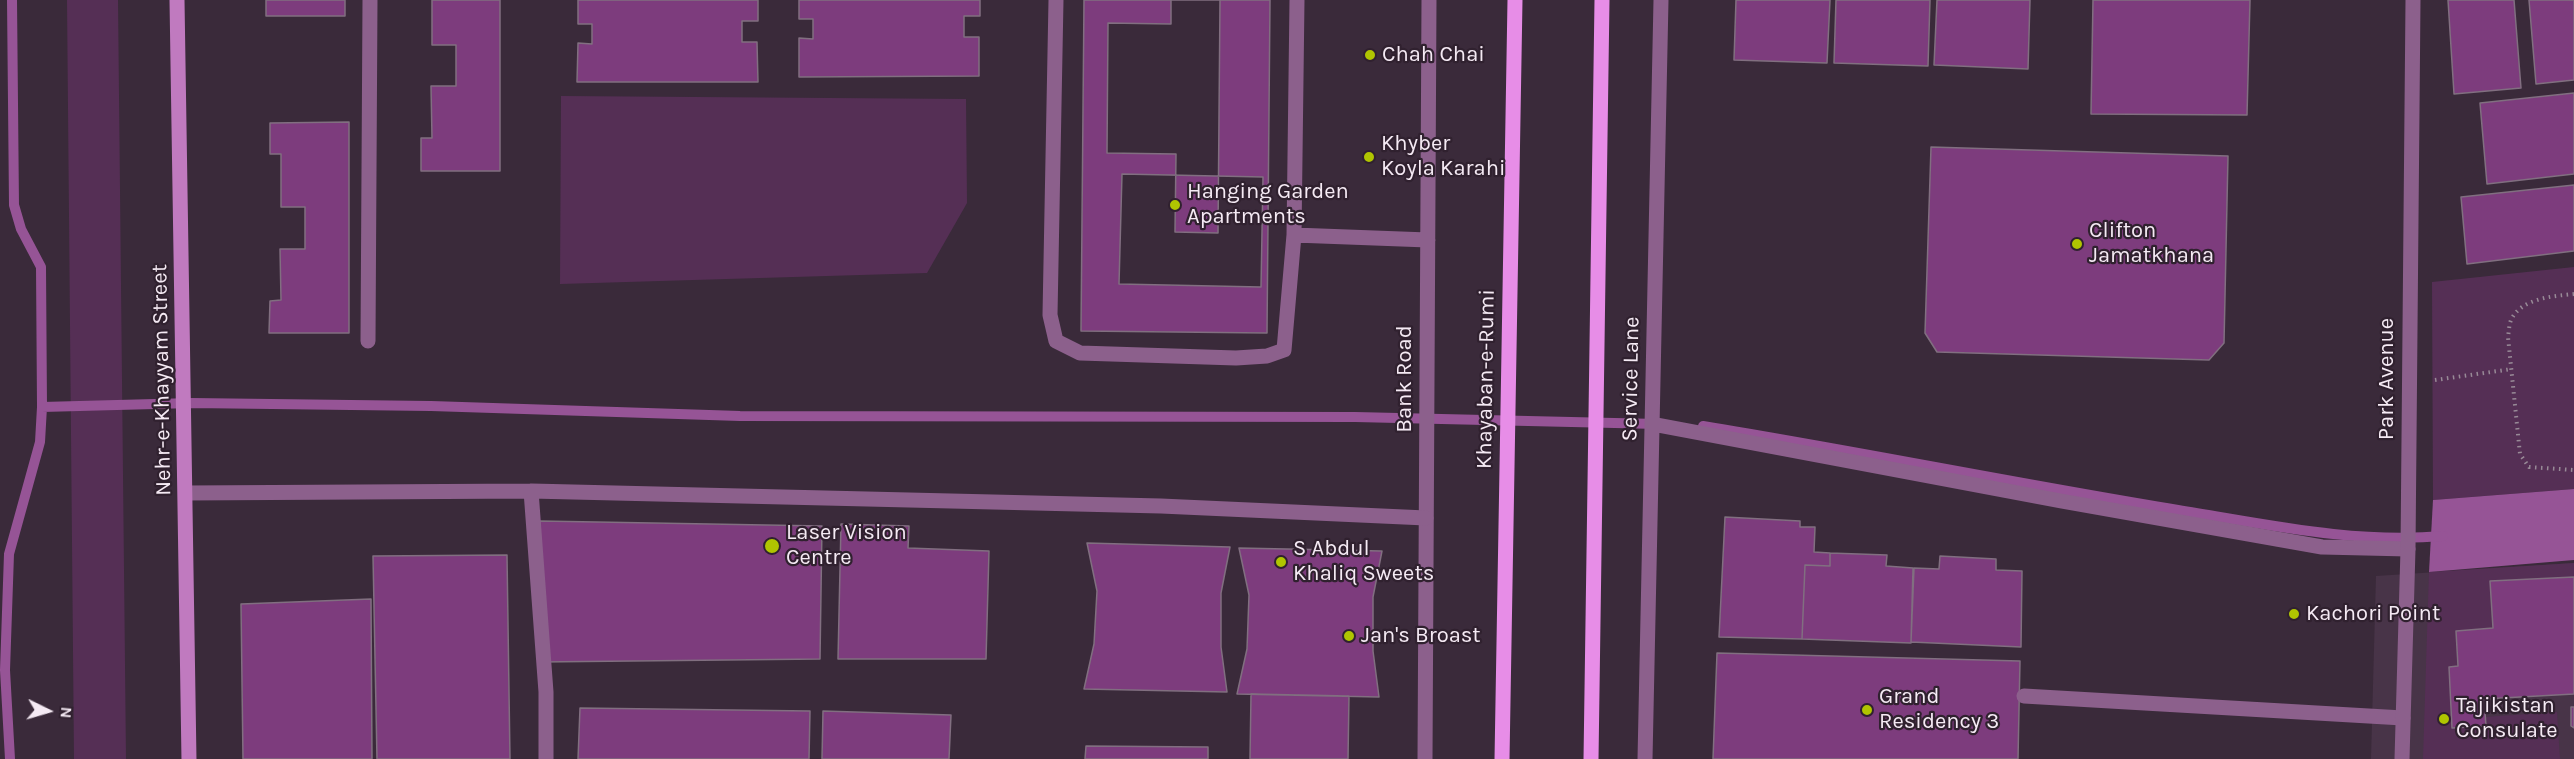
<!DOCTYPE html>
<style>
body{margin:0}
#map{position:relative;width:2574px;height:759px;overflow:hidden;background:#3a2a3a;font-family:Karla,sans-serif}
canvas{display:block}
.north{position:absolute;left:18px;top:681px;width:60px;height:60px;-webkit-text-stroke:4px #30212f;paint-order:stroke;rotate:95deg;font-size:16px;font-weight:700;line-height:24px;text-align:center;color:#f5eaf4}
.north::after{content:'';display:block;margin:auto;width:21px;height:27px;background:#f5eaf4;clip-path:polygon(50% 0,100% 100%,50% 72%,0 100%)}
</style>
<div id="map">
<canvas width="2574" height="759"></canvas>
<div class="north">N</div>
</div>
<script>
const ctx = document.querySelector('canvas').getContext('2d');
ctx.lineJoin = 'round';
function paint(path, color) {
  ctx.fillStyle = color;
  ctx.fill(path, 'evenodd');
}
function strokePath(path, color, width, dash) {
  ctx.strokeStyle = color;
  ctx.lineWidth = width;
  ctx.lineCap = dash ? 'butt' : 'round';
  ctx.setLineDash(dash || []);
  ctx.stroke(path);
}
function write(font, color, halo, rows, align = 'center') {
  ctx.font = font + ' Karla,sans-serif';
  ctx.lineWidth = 4.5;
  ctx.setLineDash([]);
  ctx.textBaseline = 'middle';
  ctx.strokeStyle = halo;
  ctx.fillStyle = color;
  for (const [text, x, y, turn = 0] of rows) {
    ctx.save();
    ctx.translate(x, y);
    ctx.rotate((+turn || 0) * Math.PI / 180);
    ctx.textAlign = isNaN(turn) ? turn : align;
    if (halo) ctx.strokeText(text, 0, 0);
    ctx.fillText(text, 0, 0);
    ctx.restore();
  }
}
const built = new Path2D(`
 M2574 563V759H2371L2376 576Z`);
const green = new Path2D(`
 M67 0H118L126 759H74Z
 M561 96 966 99 967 203 927 273 560 284Z
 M2574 267V489L2433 500 2432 282Z
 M2574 563V577L2490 582 2493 628 2456 631 2458 666 2449 668 2453 728 2485 717 2557 712 2560 759H2423L2429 572Z`);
const water = new Path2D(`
 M2574 489V560L2429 572 2433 500Z`);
const stream = new Path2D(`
 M42 407 192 403 431 406 740 416 1355 417 1658 424
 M1703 426C1862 452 2019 484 2178 510 2266 524 2354 544 2443 536
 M10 759 5 670 9 554 40 442 42 407 41 267 21 229 14 205 12 0`);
const building = new Path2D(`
 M266 0H345V16H266Z
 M432 0H500V171H421V138H432L431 86H456V45H432Z
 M578 0H758V21H742V42H757L758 82H577L578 43 592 44V24H578Z
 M799 0H980V16H964V37H979V76L799 77V38L813 39V19H799Z
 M1084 0H1270L1267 333 1081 331Z
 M1171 0H1220L1218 233 1175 232 1176 154 1107 153 1108 23 1171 24Z
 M1736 0H1830L1827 63 1734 60Z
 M1836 0H1930L1928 66 1834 63Z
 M1937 0H2030L2028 69 1934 65Z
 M2093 0H2250L2247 115 2091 114Z
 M2448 0H2514L2521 88 2454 94Z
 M2529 0H2574V80L2536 84Z
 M2574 93V174L2487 184 2480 103Z
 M349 122V333H269L270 301 281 300 280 249H305V207H281V154H270V123Z
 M1931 147 2228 156 2224 343 2209 360 1937 352 1925 333Z
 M1122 174 1263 177 1261 287 1119 284Z
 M2574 185V251L2467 264 2461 197Z
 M1725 517 1800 521V527H1815L1814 552 1830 553V566L1805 565 1802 639 1719 637Z
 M540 521 822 526 820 659 539 662Z
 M841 524 909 526 908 548 989 551 986 659H838Z
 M1087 543 1230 547 1221 593V647L1227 692 1084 689 1094 644 1097 591Z
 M1239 548 1382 551 1373 597V651L1379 697 1237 694 1247 649 1249 595Z
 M1830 553 1887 555 1886 566 1913 568 1911 643 1802 639 1805 565 1830 566Z
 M507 555 510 759H377L373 556Z
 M1940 556 1996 559V570L2022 571 2021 647 1911 642 1914 568 1939 569Z
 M2574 577V694L2484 699 2486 726 2452 728 2449 667 2458 666 2456 631 2493 628 2490 581Z
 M371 599 372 759H243L241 604Z
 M1717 653 2020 661 2018 759H1713Z
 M1251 694 1349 696 1348 759H1250Z
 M2571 707H2574V728L2571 726Z
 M580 708 810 711 809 759H578Z
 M823 711 951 715 949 759H822Z
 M1086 746 1208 747V759H1085Z`);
const path = new Path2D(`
 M2574 294C2554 296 2523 298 2512 318 2509 323 2509 331 2508 337L2520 454 2529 467 2574 470
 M2435 380 2512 369`);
const lane = new Path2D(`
 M1056 0 1050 315 1056 341 1080 353 1236 358 1267 356 1284 350 1294 235 1297 0
 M1294 235 1428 240
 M368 341 370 0
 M1652 424 2061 501 2322 547 2408 549
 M2024 696 2403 718
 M1425 759 1429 0
 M1645 759 1661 0`);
const street = new Path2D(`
 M531 491 546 692V759
 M186 493 531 491 1161 506 1426 518
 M2402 759 2408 549 2413 0`);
const secondary = new Path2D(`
 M177 0 189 759`);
const primary = new Path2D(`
 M1502 759 1515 0
 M1591 759 1602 0`);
const markers = [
 [1370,55,6,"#b0c501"],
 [1369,157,6,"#b0c501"],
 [1175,205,6,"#b0c501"],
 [2077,244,6,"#b0c501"],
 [772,546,8,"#b0c501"],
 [1281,562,6,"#b0c501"],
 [2294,614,6,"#b0c501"],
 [1349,636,6,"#b0c501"],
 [1867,710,6,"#b0c501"],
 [2444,719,6,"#b0c501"]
];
const poiNames = [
 ["Chah Chai",1382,55],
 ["Khyber",1381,144],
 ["Koyla Karahi",1381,169],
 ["Hanging Garden",1187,192],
 ["Apartments",1187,217],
 ["Clifton",2089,231],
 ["Jamatkhana",2089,256],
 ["Laser Vision",786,533],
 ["Centre",786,558],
 ["S Abdul",1293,549],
 ["Khaliq Sweets",1293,574],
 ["Kachori Point",2306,614],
 ["Jan's Broast",1361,636],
 ["Grand",1879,697],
 ["Residency 3",1879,722],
 ["Tajikistan",2456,706],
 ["Consulate",2456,731]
];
const streetNames = [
 ["Bank Road",1405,379,-90],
 ["Khayaban-e-Rumi",1486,379,-89],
 ["Service Lane",1631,379,-89],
 ["Park Avenue",2387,379,-90],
 ["Nehr-e-Khayyam Street",162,380,-91]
];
paint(built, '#483448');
paint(green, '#552f55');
paint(water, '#965496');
strokePath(stream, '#965496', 10);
paint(building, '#7d3c7d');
strokePath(building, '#816f80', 1.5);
strokePath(path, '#988a97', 4, [1.5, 4.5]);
strokePath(lane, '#8c608c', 15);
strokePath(street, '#8c608c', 15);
strokePath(secondary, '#c07abf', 15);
strokePath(primary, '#e78de7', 15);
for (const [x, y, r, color] of markers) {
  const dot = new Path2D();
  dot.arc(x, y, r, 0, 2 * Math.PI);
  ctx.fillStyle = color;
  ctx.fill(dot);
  strokePath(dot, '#30212f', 2);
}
write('22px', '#f5eaf4', '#30212f', poiNames, 'left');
write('22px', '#f5eaf4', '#30212f', streetNames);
</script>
